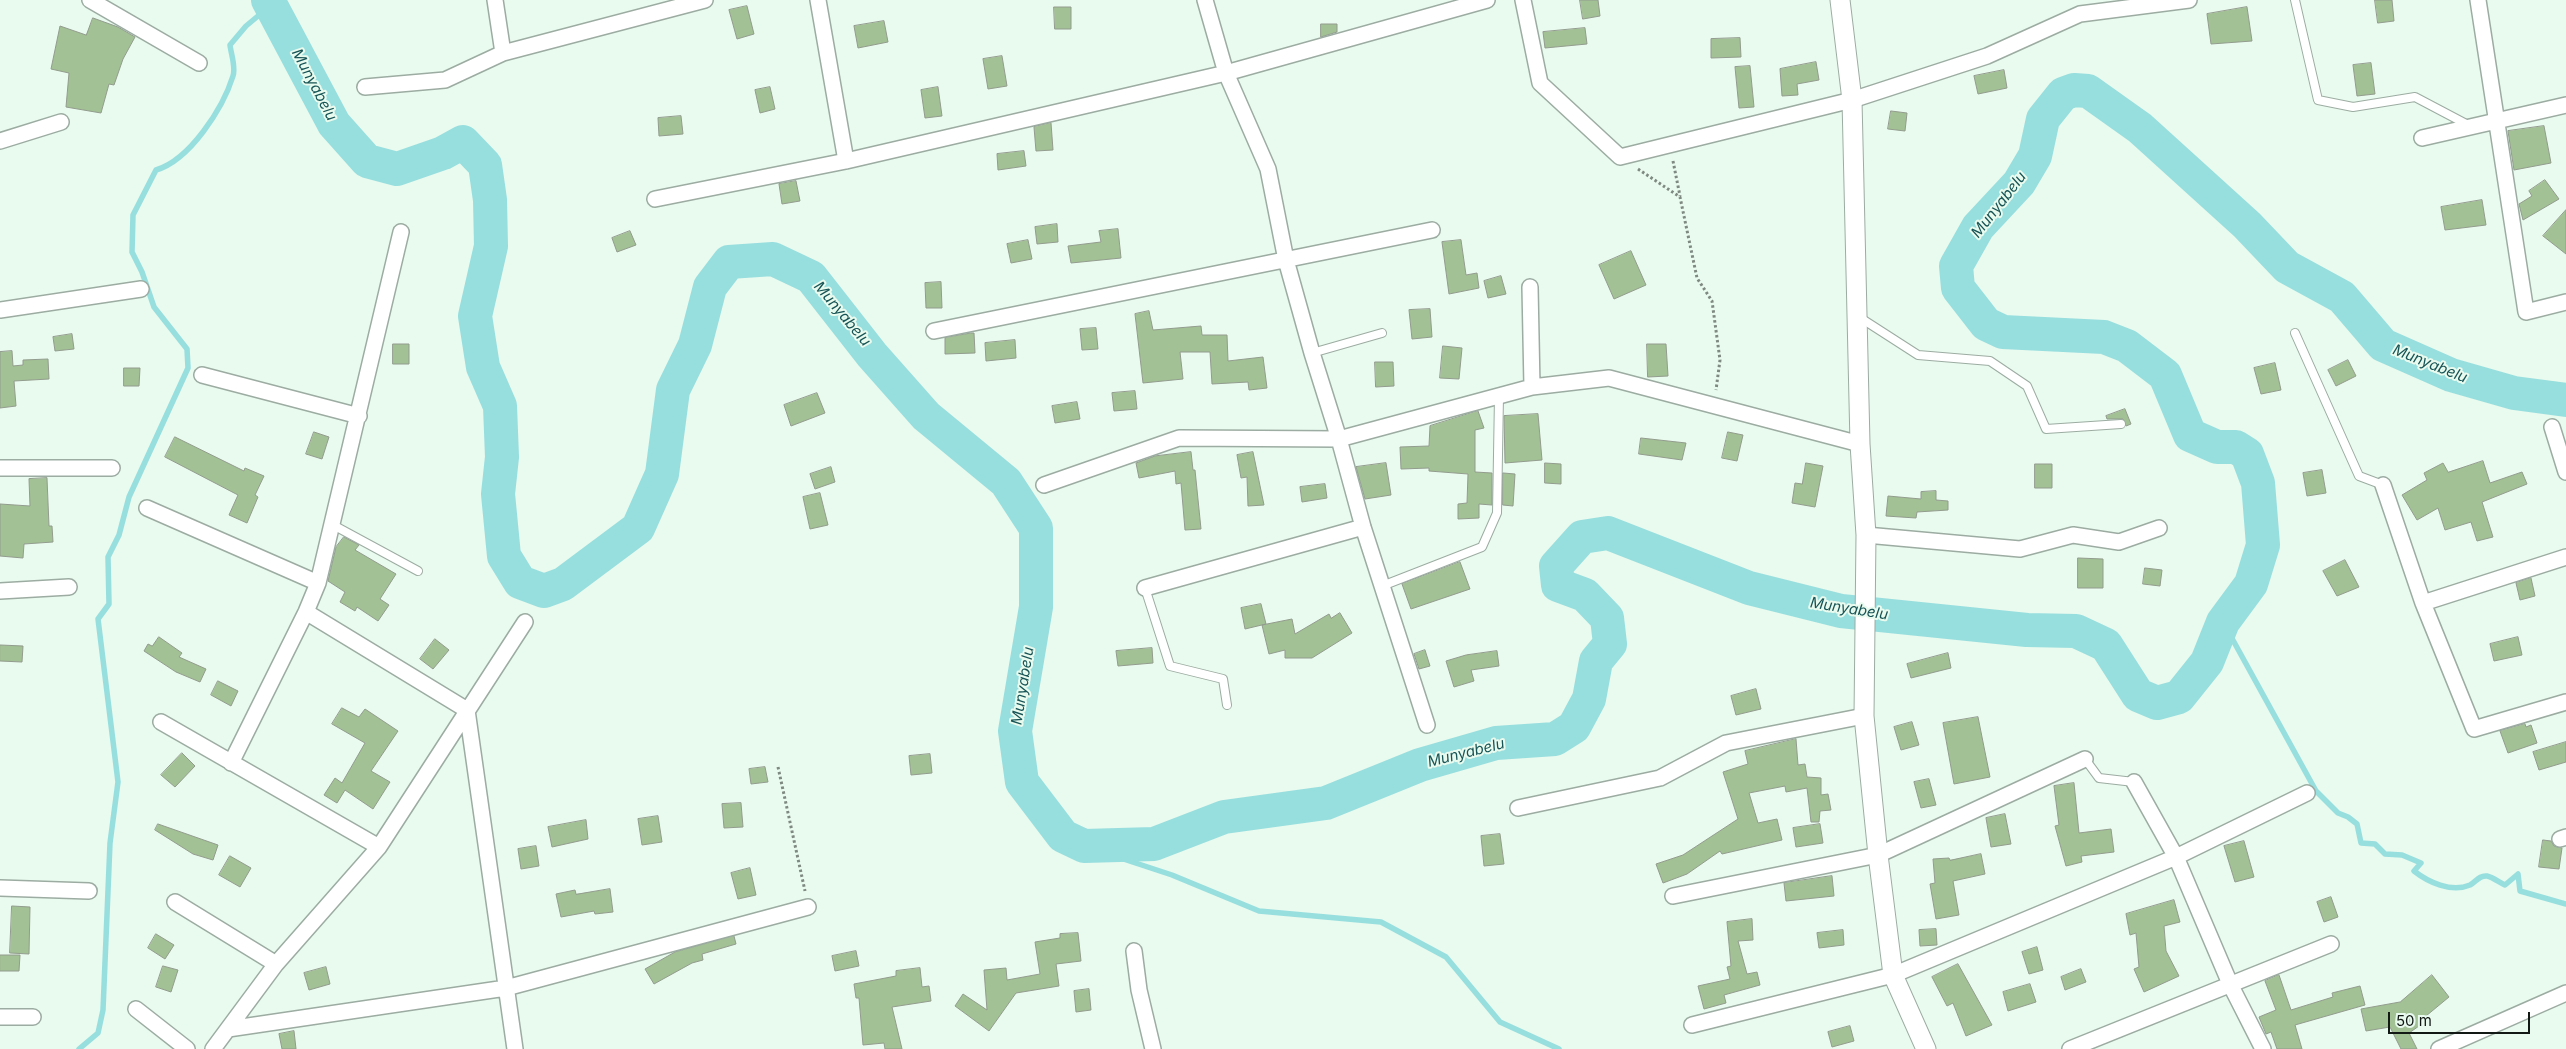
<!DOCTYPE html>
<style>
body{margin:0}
#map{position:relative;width:2566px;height:1049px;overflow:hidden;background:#e9faee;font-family:Inter,sans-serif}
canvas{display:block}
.scale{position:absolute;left:2388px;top:1012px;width:142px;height:22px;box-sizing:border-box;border:2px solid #121814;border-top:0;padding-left:6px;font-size:15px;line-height:18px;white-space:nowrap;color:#121814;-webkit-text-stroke:4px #e9faee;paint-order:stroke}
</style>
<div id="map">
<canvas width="2566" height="1049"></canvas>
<div class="scale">50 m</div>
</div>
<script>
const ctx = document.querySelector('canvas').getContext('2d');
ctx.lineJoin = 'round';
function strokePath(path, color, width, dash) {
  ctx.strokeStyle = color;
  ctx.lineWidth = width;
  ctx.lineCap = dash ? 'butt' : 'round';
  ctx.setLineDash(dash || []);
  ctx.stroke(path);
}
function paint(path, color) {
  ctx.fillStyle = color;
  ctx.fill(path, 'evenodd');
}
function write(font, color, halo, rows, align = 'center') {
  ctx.font = font + ' Inter,sans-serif';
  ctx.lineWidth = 4;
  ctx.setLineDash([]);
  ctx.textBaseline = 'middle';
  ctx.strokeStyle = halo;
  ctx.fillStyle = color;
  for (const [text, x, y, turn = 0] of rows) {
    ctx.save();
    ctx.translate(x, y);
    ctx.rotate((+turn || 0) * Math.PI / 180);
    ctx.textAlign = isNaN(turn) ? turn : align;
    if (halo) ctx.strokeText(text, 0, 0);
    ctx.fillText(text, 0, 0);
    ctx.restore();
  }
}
const stream = new Path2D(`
 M2223 622 2316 791 2338 813 2348 817 2357 824 2361 843 2375 844 2385 854 2402 855 2421 863 2414 871C2428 882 2451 893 2470 885 2476 882 2479 875 2487 876 2492 877 2499 882 2505 885L2518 874 2520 891 2566 904
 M1084 846 1172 875 1259 911 1381 922 1446 957 1500 1022 1559 1049
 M79 1049 98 1033 103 1010 110 843 118 782 98 619 109 604 108 557 119 535 129 497 188 368 187 349 154 307 142 272 132 252 133 215 156 170C190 160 223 108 233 76 236 67 231 54 230 45L246 26 270 6`);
const river = new Path2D(`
 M268 0 334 124 367 161 397 169 443 153 463 142 485 165 490 200 491 246 475 316 483 367 500 406 502 457 498 494 504 556 520 582 544 591 563 584 638 528 662 474 673 390 695 345 710 287 729 262 773 259 811 277 872 355 926 416 1006 482 1036 528V607L1015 731 1022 782 1063 836 1084 846 1154 844 1224 817 1326 803 1420 765 1496 743 1555 739 1574 727 1589 699 1596 661 1610 644 1607 618 1585 595 1558 585 1556 566 1582 537 1608 533 1749 588 1841 611 2027 630 2076 631 2106 645 2138 695 2157 703 2179 697 2207 662 2223 622 2251 584 2263 545 2258 483 2247 454 2236 447H2217L2190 435 2165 375 2127 346 2104 337 2003 332 1986 324 1958 288 1956 266 1978 227 2019 183 2035 156 2043 119 2063 94 2074 90 2088 91 2140 128 2247 225 2287 267 2342 297 2383 345 2451 375 2514 393 2566 400`);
const building = new Path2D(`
 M1580 0H1598L1600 16 1583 19Z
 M2375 0H2392L2394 21 2378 23Z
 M747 6 754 34 737 39 729 10Z
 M1054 7H1071V29H1055Z
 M2247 7 2252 41 2211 44 2207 14Z
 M93 18 118 27 135 37 123 59 114 85 109 84 101 113 66 107 69 73 51 69 60 26 86 35Z
 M884 21 888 42 858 48 854 26Z
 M1321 24H1337V32L1321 37Z
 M1585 28 1587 44 1545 48 1543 32Z
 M1740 38 1741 57 1711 58V39Z
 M1002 56 1007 86 988 89 983 59Z
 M1816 62 1819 80 1797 84 1798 95 1782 96 1780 69Z
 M2371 63 2375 94 2357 96 2353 65Z
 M1750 66 1754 107 1739 108 1735 67Z
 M2004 70 2007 88 1978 94 1974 76Z
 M770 87 775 109 760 113 755 90Z
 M938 87 942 116 925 118 921 90Z
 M1891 111 1907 113 1905 131 1888 129Z
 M681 116 683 134 659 136 658 118Z
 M1051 123 1053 150 1036 151 1034 127Z
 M2544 126 2551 163 2514 170 2508 131Z
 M1024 151 1026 166 998 170 997 154Z
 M2545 180 2559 199 2523 220 2519 204 2532 196 2529 191Z
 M796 181 800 201 782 204 779 184Z
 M2482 200 2486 225 2445 230 2441 207Z
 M2566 210V254L2543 236Z
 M1057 224 1058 242 1037 244 1035 227Z
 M1118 229 1121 258 1071 263 1068 246 1101 242 1099 231Z
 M630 231 636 245 617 252 612 238Z
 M1028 240 1032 259 1011 263 1007 244Z
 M1461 240 1466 275 1477 273 1479 288 1449 294 1442 242Z
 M1631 251 1646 285 1614 299 1599 265Z
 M1501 276 1506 294 1488 298 1484 281Z
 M941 282 942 308H926L925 283Z
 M1430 309 1432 337 1412 339 1409 310Z
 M1149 311 1153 330 1201 326 1202 335H1227L1228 361 1263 357 1267 388 1249 390 1248 382 1212 384 1210 352H1180L1183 379 1143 383 1135 314Z
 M1096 328 1098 349 1082 350 1080 329Z
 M971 333H974L975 353 945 354V338Z
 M72 334 74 349 55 351 53 337Z
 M1015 340 1016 358 986 361 985 343Z
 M393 344H409V364H393Z
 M1647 344H1666L1668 376 1648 377Z
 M1443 346 1462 348 1459 379 1440 378Z
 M12 351 13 366 23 365V360L48 359 49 379 14 381 16 406 0 408V352Z
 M2348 360 2356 376 2336 386 2328 370Z
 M1375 362H1393L1394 386 1376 387Z
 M2275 363 2281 390 2261 394 2254 368Z
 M124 368H140L139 386H124Z
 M1135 391 1137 409 1114 411 1112 393Z
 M817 393 825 413 791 426 784 405Z
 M1077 402 1080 419 1055 423 1052 406Z
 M2125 409 2131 424 2126 426 2123 419H2107L2106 416Z
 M1478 411 1484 428 1475 430V472L1492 473V505L1479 504V518L1458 519V504L1467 503 1468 474 1429 471V468L1401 469 1400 447 1429 446 1430 426Z
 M1538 414 1542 460 1505 463 1504 416Z
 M314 432 329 437 322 459 306 454Z
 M1728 432 1743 435 1737 461 1722 458Z
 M175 437 244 471 245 468 264 476 255 495 258 497 247 523 229 515 238 495 165 457Z
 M1641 438 1686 443 1682 460 1639 454Z
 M1191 452 1193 470H1195L1201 529 1185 530 1181 483 1176 484 1175 471 1139 478 1136 463 1155 456Z
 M1253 452 1264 505 1248 506 1247 477 1241 478 1237 455Z
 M2483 461 2490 483 2522 472 2527 484 2482 502 2493 537 2477 541 2471 522 2445 530 2438 508 2417 520 2402 495 2427 480 2424 473 2443 463 2448 472Z
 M1386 463 1391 495 1365 499 1356 467Z
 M1545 463 1561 464V484L1545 483Z
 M1806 463 1823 466 1815 507 1792 503 1795 483 1802 484Z
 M2035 464H2052V488H2035Z
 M831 467 835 482 815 489 810 474Z
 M2322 470 2326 493 2307 496 2303 473Z
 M1503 473 1515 474 1513 506 1503 505Z
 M47 478 49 526H52L53 542 24 544 23 558 0 556V504L30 506 29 479Z
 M1325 484 1327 498 1302 502 1300 487Z
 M1936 491V500L1948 501V510L1917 512 1916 518 1886 516 1888 496 1921 499V492Z
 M820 493 828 525 810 529 803 497Z
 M344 537 359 545 355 550 396 574 380 599 389 605 378 621 357 607 355 611 340 602 345 592 328 581 336 547Z
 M2078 558 2103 559V588H2078Z
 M2345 560 2359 587 2337 596 2323 571Z
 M1460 562 1470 589 1411 609 1402 584Z
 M2145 568 2162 570 2160 586 2143 584Z
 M2531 578 2535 596 2520 600 2516 583Z
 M1261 604 1266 624 1245 629 1241 608Z
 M1340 613 1352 633 1312 658H1285V650L1269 654 1262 625 1292 619 1295 634 1329 614 1331 618Z
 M159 637 182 653 179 657 206 669 200 682 176 672 144 651 148 644 152 646Z
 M2518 637 2522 655 2494 661 2490 644Z
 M435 639 449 650 433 669 420 659Z
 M0 645 23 646 22 662 0 661Z
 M1152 648 1153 663 1118 666 1116 651Z
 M1425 650 1430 666 1419 669 1414 654Z
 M1497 651 1499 666 1471 670 1474 681 1454 687 1446 661 1466 655Z
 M1948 653 1951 668 1911 678 1907 664Z
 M218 681 238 691 231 706 211 695Z
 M1756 689 1761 709 1736 715 1731 696Z
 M342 708 359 717 365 709 398 731 371 771 390 782 373 809 345 790 337 803 324 795 335 778 342 783 365 743 332 724Z
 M1978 717 1990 777 1954 784 1943 723Z
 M1912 722 1919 745 1901 750 1894 727Z
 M2525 724 2526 727 2531 725 2537 743 2508 753 2500 731Z
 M1796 739 1798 765 1805 764 1807 777 1821 778V795L1828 794 1831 810 1820 811 1819 822H1811L1807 788 1786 792 1785 786 1749 793 1758 823 1777 819 1782 840 1722 854 1720 851 1687 874 1663 883 1656 864 1683 855 1738 819 1723 772 1748 764 1745 751Z
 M2566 742V762L2539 770 2533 752Z
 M182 753 195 766 175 787 161 775Z
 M930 754 932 773 911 775 909 756Z
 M765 767 768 782 751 784 749 769Z
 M1929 779 1936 805 1921 808 1914 782Z
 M2074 783 2079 833 2111 829 2114 852 2081 856 2082 862 2066 866 2055 826 2059 825 2054 786Z
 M741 803 743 827 724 828 722 804Z
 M2005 814 2011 844 1991 847 1986 818Z
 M658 816 662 842 642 845 638 819Z
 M586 820 588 839 552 847 548 827Z
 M158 824 218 845 213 860 193 854 155 830Z
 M1820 824 1823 843 1796 847 1793 828Z
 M1500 834 1504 864 1484 866 1481 836Z
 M2543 840 2551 841 2554 846 2562 848 2559 869 2539 867Z
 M2244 841 2254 877 2235 882 2224 846Z
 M536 846 539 866 521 869 518 849Z
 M1981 854 1985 874 1953 881 1959 915 1936 919 1930 884 1935 883 1933 859 1949 858 1950 860Z
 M230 856 251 868 240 887 219 875Z
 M750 868 756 895 738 899 731 873Z
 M1832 876 1834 896 1786 901 1784 883Z
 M610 889 613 912 595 914 594 911 561 917 556 894 575 890 576 894Z
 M2331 897 2338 917 2324 922 2317 902Z
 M2174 900 2180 922 2164 926 2166 951 2179 976 2144 992 2134 969 2139 967 2136 933 2130 935 2126 914Z
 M12 906 30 907 29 954 10 953Z
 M1752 919 1753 940 1738 941 1747 974 1757 972 1760 985 1724 995 1726 1003 1704 1009 1698 986 1730 979 1727 967 1731 966 1727 922Z
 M1936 929 1937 945 1920 946 1919 930Z
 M1843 930 1844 945 1819 948 1817 933Z
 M1078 933 1081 961 1056 964 1059 986 1016 993 989 1031 955 1006 963 994 987 1010 984 970 1006 968 1007 980 1040 974 1035 942 1060 938V934Z
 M156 934 174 945 165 959 148 948Z
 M734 936 736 944 702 954 703 960 692 963 654 984 645 969 675 952Z
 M2037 947 2043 970 2029 974 2022 952Z
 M856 951 859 966 835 971 832 956Z
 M0 955H20L19 971H0Z
 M1958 964 1992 1025 1966 1036 1953 1003 1947 1006 1932 977Z
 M163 966 178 970 171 992 156 987Z
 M326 967 330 984 309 990 304 973Z
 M920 968 922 987 929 986 931 1001 892 1007 902 1049H885L884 1043 863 1045 859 998H856L854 984 896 976V971Z
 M2081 969 2086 982 2065 990 2061 977Z
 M2279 975 2291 1010 2333 997 2332 993 2360 986 2365 1005 2295 1025 2302 1049H2277L2271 1032 2266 1034 2259 1017 2276 1010 2265 981Z
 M2432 975 2449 997 2426 1016 2429 1019 2409 1033 2417 1049H2401L2390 1027 2366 1031 2361 1009 2400 1002Z
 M2030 984 2036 1002 2008 1011 2003 992Z
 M1089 989 1091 1010 1076 1012 1074 991Z
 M1850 1026 1854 1041 1832 1047 1828 1032Z
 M294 1031 296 1049H282L279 1034Z`);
const path = new Path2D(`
 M1673 161 1680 196
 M1638 169 1680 197 1697 278 1712 301 1720 360 1716 390
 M778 767 805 891`);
const service = new Path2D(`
 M2295 0 2318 100 2353 107 2415 97 2470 126
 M1859 317 1918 355 1990 361 2027 386 2046 429 2121 424
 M2295 333 2359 476 2383 485
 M1312 353 1382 333
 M333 525 418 571
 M1382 586 1482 547 1497 513 1499 396
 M1145 588 1170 666 1223 679 1227 705
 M2085 759 2099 778 2134 782`);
const minor = new Path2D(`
 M90 0 199 63
 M495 0 503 53
 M818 0 846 161
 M1205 0 1226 73 1268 169 1286 260 1312 353 1339 439 1363 527 1427 725
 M1523 0 1540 83 1620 157 1852 100 1987 56 2080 14 2189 0
 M2478 0 2526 312 2566 302
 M365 87 445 80 503 53 705 0
 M2422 138 2566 105
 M0 141 61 122
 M655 199 846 161 1226 73 1487 0
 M1530 287 1532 387
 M0 310 141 289
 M934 331 1432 230
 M202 375 359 416
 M2552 427 2566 472
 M0 468H112
 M1044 485 1179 438 1339 439 1532 387 1609 378 1860 444
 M2383 485 2423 603 2474 729 2566 702
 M147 508 318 583
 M1866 535 2020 549 2073 535 2119 542 2159 528
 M1145 588 1363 527
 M0 591 69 587
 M2423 603 2566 557
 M306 612 467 710 515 1049
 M161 722 379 847
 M231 763 306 612 318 583 401 232
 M2134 782 2176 857 2231 986 2263 1049
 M1518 808 1660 778 1726 743 1864 716
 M2560 839 2566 837
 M0 888 89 891
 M1673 896 1878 855 2085 759
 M175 902 276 964
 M1134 951 1139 990 1153 1049
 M136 1009 187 1049
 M0 1017H33
 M1692 1025 1893 975 2176 857 2307 793
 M228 1029 506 988 808 907
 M213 1049 276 964 379 847 525 622
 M2070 1049 2331 944
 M2439 1049 2566 993`);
const tertiary = new Path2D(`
 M1840 0 1852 100 1860 444 1866 535 1864 716 1878 855 1893 975 1926 1049`);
const waterNames = [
 ["Munyabelu",314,85,62],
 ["Munyabelu",1999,205,-52],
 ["Munyabelu",842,314,50],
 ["Munyabelu",2430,364,22],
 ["Munyabelu",1849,609,9],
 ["Munyabelu",1023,686,-81],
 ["Munyabelu",1466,753,-14]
];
strokePath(stream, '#97dedf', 5.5);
strokePath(river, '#97dedf', 34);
paint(building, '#a2c194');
strokePath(building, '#929c8e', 1);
strokePath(service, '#9caca2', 10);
strokePath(minor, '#9caca2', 18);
strokePath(tertiary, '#9caca2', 21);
strokePath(path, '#7e8981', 3, [2.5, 2.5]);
strokePath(service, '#fff', 8);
strokePath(minor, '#fff', 15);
strokePath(tertiary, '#fff', 19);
write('italic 15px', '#175456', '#e9faee', waterNames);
</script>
